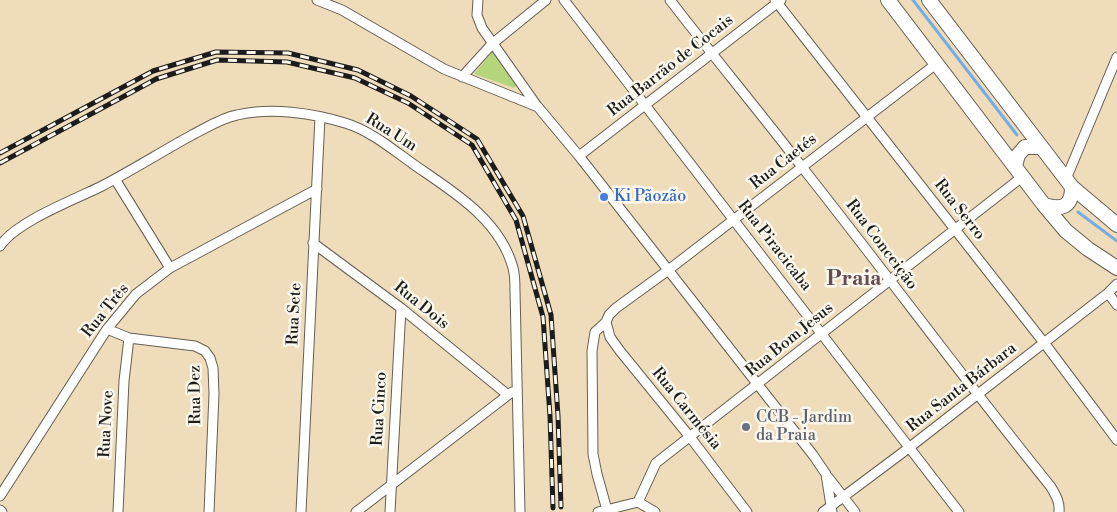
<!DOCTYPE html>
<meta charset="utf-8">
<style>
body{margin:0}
canvas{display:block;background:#efdcba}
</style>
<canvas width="1117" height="512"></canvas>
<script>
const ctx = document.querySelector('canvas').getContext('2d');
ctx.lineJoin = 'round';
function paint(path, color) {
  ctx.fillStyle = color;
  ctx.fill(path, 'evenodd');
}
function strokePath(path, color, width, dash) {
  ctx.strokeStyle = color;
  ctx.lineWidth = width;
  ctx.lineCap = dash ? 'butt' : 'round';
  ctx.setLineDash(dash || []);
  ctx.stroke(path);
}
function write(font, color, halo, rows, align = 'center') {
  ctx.font = font + ' "Libre Bodoni",serif';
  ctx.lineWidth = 5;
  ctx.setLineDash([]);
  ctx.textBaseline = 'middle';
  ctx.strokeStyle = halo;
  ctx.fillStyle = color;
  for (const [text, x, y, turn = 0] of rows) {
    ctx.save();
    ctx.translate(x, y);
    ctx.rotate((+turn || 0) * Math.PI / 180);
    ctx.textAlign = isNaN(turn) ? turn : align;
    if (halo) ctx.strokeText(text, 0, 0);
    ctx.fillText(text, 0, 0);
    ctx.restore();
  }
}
const green = new Path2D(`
 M493 51 517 84 514 88 474 74Z`);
const stream = new Path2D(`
 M913 0 1017 135
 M1078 212 1117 241`);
const street = new Path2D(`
 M317 0 342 10 444 69 538 107 579 156 813 455 826 474 832 512
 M478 0 477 15 482 28 537 106
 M564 0 959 512
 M670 0C713 56 759 111 802 167 886 273 966 382 1051 487 1056 496 1060 502 1059 512
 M775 0 1045 344 1117 440
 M462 77 492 44 546 0
 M579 156 781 0
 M115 179 170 268
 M1066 179 1117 57
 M313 243 401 308 508 395
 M0 246C16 222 73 200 100 187 131 171 161 152 192 135 206 128 221 118 237 115 271 107 312 113 345 123 371 131 392 149 413 164 452 191 500 219 513 268 515 275 515 283 515 291L520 512
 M1108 293 1117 305
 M606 322 610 337 620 351 690 437 747 512
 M107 329 129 338 195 346 205 351 210 358 213 368 214 394 209 512
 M828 477 855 512
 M0 496 107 329 136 294 170 268 317 189
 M638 502 656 463 1022 177
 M638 502 655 512
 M0 510 2 512
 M607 510 597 474 593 454 592 351 595 332 606 322 609 315 616 308 667 271 936 64
 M118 512 124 381 129 338
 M301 512 320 117
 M356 512 512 392
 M390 512 401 308
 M598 512 638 502
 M823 512 910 447 1108 293 1117 284`);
const primary = new Path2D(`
 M888 0 1044 205 1066 231 1088 249 1117 268
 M929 0 1072 187 1117 225
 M1015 166 1018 155 1025 147H1041
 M1044 205C1061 210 1072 208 1072 187`);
const rail = new Path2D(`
 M0 153 153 71 216 52 288 53 358 70 411 96 477 139 523 216 551 315 558 416 561 507
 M0 163 156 79 217 60 287 62 355 78 408 103 472 145 516 220 543 317 550 416 553 508`);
const markers = [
 [604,197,5,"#3f7fe0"],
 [746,427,5,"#6b7280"]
];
const streetNames = [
 ["Rua Barrão de Cocais",671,66,-38],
 ["Rua Um",391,133,32],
 ["Rua Caetés",784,162,-38],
 ["Rua Serro",959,210,52],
 ["Rua Conceição",881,245,53],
 ["Rua Piracicaba",774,246,52],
 ["Rua Dois",421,306,39],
 ["Rua Três",106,311,-51],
 ["Rua Sete",295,314,-87],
 ["Rua Bom Jesus",790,340,-39],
 ["Rua Santa Bárbara",962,388,-38],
 ["Rua Dez",196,395,-91],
 ["Rua Cinco",380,409,-87],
 ["Rua Carmésia",686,409,51],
 ["Rua Nove",107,424,-87]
];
const shopNames = [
 ["Ki Pãozão",614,197]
];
const worshipNames = [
 ["CCB - Jardim",756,418],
 ["da Praia",756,436]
];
const districtNames = [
 ["Praia",854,280]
];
paint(green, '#b5d57d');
strokePath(stream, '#74ace3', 3);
strokePath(street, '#665f53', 11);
strokePath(primary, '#665f53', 16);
strokePath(street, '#fff', 9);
strokePath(primary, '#fff', 14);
strokePath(rail, '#1c1c1c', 5);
strokePath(rail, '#fbf7ec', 3, [9]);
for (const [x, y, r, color] of markers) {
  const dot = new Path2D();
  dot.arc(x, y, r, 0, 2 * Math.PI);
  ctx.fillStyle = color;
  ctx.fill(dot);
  strokePath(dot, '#fbf7ec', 2);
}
write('16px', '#1c1c1c', '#fbf7ec', streetNames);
write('16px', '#366cbe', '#fbf7ec', shopNames, 'left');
write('16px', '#5b616d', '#fbf7ec', worshipNames, 'left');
write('bold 21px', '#644c54', '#fbf7ec', districtNames);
</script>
